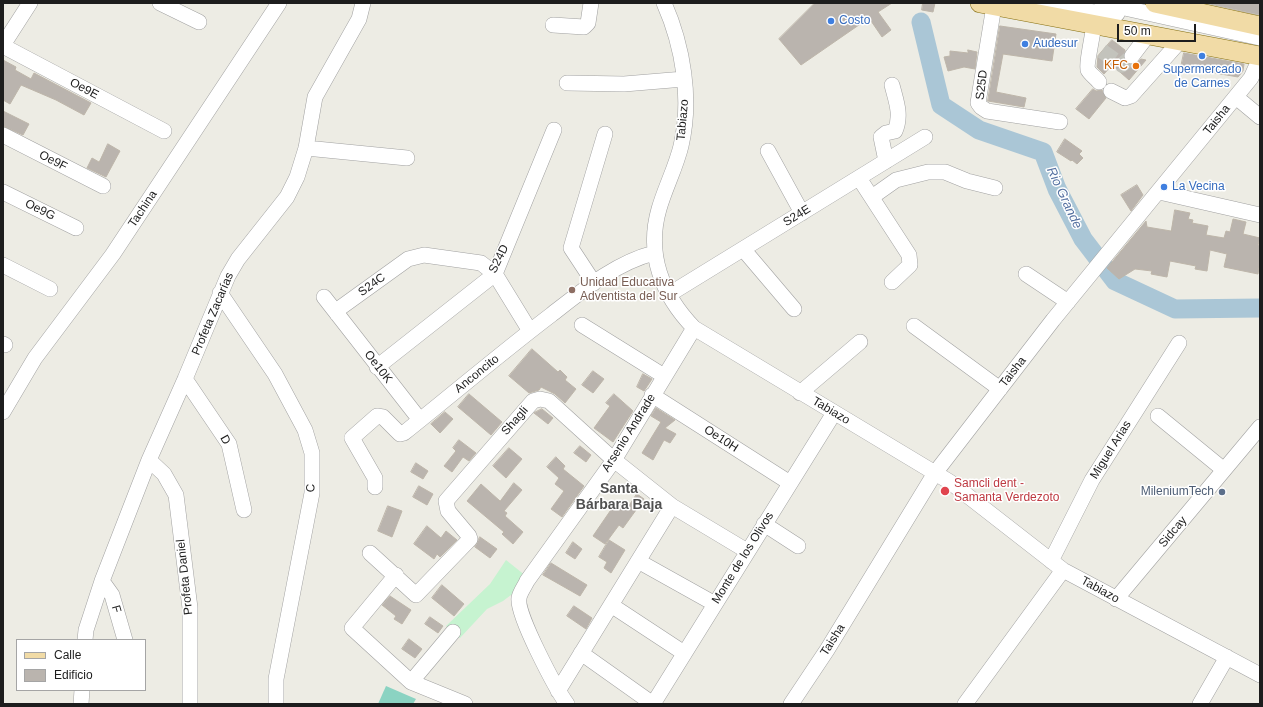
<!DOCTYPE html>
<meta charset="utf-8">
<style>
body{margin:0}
#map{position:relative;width:1263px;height:707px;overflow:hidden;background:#edece4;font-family:Arial,sans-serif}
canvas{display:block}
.frame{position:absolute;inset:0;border:4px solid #1d1d1d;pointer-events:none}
.legend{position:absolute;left:16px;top:639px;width:130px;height:52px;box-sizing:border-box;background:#fff;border:1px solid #a5a5a5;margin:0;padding:5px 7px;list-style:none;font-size:12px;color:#1d1d1d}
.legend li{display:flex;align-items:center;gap:8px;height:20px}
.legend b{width:20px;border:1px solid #a5a5a5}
.scale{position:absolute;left:1117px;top:24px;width:79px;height:18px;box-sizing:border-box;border:2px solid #1d1d1d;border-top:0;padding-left:5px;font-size:12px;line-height:14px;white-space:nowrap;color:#1d1d1d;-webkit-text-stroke:3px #fff;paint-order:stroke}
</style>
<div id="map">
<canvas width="1263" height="707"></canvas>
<div class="frame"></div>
<ul class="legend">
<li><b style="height:5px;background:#f1dba6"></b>Calle</li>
<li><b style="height:11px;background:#bab4ae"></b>Edificio</li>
</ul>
<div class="scale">50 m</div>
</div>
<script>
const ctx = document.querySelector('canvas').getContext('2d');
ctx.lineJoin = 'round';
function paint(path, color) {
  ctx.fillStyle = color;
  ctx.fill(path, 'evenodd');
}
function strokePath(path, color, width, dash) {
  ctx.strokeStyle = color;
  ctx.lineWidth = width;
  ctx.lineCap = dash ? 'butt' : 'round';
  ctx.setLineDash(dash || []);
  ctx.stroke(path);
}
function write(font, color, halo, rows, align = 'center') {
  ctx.font = font + ' Arial,sans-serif';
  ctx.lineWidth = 3;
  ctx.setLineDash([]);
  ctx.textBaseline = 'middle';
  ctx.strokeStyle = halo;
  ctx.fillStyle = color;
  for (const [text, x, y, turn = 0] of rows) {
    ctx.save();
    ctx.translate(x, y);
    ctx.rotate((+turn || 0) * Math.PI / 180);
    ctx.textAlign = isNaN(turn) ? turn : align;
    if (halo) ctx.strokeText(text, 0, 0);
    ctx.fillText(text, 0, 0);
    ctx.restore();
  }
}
const park = new Path2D(`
 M506 560 526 576 515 592 503 601 487 609 460 638 446 626 490 584Z`);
const pitch = new Path2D(`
 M386 686 416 699 413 704H378Z`);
const river = new Path2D(`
 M921 22 941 105 979 130 1043 152 1057 189 1083 239 1115 281 1175 309 1260 308`);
const building = new Path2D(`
 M815 3H892L878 12 891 30 882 37 869 18 801 65 779 39Z
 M923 3H935L933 12 922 10Z
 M1206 3H1260V15Z
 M1000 26 1056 34 1052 61 1003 54 996 92 1026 98 1024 107 988 101Z
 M1112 40 1125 50 1124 59 1127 63 1135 64 1141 59 1146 60 1129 80 1112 65 1104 74 1097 67 1098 56Z
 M968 50 977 52 975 69 964 67 948 71 944 57 950 56V51L968 53Z
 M1184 53 1244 64 1243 71 1238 77 1181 67Z
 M3 60 16 67 15 70 31 79 34 73 91 103 84 115 56 100 21 85 10 104 3 100Z
 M1093 89 1096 91 1102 90 1106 98 1089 119 1076 109Z
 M3 111 29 124 23 135 3 126Z
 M1065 139 1082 151 1079 154 1083 158 1077 164 1072 160 1071 161 1057 152Z
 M108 144 120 151 106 177 87 168 92 158 99 162Z
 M1137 185 1143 195 1131 211 1121 195Z
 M1175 210 1190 213 1188 219 1193 220 1192 223 1208 226 1206 235 1224 238 1226 231 1230 232 1233 219 1246 222 1243 234 1260 238 1258 245 1260 246V261L1258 274 1224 267 1227 254 1210 250 1207 271 1195 269 1196 266 1170 261 1167 277 1151 274 1152 271 1135 269 1119 279 1107 268 1146 221 1147 227 1171 231Z
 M532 349 558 372 560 370 567 377 565 380 576 389 565 403 555 394 541 387 539 390 529 393 509 376Z
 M593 371 604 379 593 393 582 385Z
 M643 374 652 379 644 391 637 387Z
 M469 394 502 422 491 435 458 407Z
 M614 394 633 411 613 442 594 428 610 406 606 403Z
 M656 408 675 420 665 428 676 434 670 443 664 440 653 460 642 453 661 422 651 416Z
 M542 409 553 418 548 424 534 413Z
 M445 412 453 419 440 433 431 424Z
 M459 440 476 453 469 461 463 457 452 472 444 466 456 451 453 448Z
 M580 446 591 455 586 462 574 453Z
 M509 448 522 459 506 478 493 466Z
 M556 457 565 466 563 469 584 486 562 517 551 509 564 491 555 484 559 478 547 467Z
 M416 463 428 471 423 479 411 472Z
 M514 483 522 490 504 511 507 513 505 516 523 532 513 544 502 534 504 532 467 501 481 484 500 501Z
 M419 486 433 494 427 505 413 497Z
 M637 494 644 499 623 528 619 525 605 544 593 536 617 501 627 508Z
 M388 506 402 511 392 537 378 531Z
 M427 526 441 538 446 531 457 540 440 557 437 554 434 559 414 544Z
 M480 537 497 549 490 558 475 547Z
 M609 540 625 550 611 573 604 568 607 562 599 557Z
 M573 542 582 549 575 559 566 553Z
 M551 563 587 585 580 596 543 575Z
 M442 585 464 604 454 616 432 598Z
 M390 596 411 610 402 624 394 619 396 616 382 605Z
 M574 606 592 618 586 629 567 616Z
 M430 617 443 626 438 633 425 624Z
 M409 639 422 649 415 658 402 649Z`);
const minorTunnel = new Path2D(`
 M1102 51 1122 65 1132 56`);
const minor = new Path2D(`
 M160 3 199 22
 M664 3C683 46 692 99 681 146 676 167 665 188 659 209 646 254 662 295 694 328L950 482 1063 570 1260 675
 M1040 3 1100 13 1117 14
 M1102 3 1260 38
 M994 6 978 103 981 107 987 111 1060 122
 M553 25 584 27 588 23 591 3
 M1094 25C1093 33 1086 66 1088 70 1090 74 1096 78 1099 82
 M3 45 30 3
 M3 46 164 131
 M1132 56 1148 35
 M567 83 624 84 684 79
 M1111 91 1125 98 1131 96 1180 41
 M1236 97 1260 117
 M3 135 103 186
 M306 148 407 158
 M768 151 802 213
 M886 161 881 137 886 133 895 131C902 115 896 101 892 85
 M859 178 909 255 910 265 892 282
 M3 192 76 228
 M1159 192 1260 215
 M872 197 896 180 928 172H945L967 181 995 188
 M743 249 794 309
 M3 265 50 289
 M1026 274 1068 302
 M594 283 571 248 605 134
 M220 293 275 374 305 430 312 453V493L276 679V704
 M668 295 925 137
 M324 297 420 420
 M337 314 340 308 408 259 424 255 481 263 495 274 530 331
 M582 325 664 376
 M914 326 1000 389
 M3 344 5 345
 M377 367 495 274 554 130
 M185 379 229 444 244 510
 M800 393 860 342
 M652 395 790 483
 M3 412 35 358 113 254 279 3
 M1158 416 1224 470
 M149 460 164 474 176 495 190 608V704
 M375 487V478L352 438 377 416 383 417 400 434 404 433C453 394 501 353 551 315 582 291 615 263 654 253
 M764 524 798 546
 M370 553 416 595 470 539 469 536 448 511 446 501 533 401 540 399 549 401 614 460 672 506 747 551
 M638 561 715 604
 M1051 561 1092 480 1179 343
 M396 575 352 628 411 682 465 704
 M102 581 112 595 125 640
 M1116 599 1260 427
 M611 605 684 653
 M85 640 86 630 102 581 149 460 185 379 228 276 238 259 287 197 297 177 306 148 315 97 359 19 363 3
 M581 653 653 704
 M411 682 453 632
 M558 691 672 506
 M81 704 82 690
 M567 704C556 689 516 614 519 598 520 592 525 586 527 581L614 460 694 328
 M653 704 834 413
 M791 704 827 650 935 473 1053 320 1251 78 1260 58
 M965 704 1063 570
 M1200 704 1227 657`);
const major = new Path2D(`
 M980 3 1260 56
 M1155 3 1260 26`);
const markers = [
 [831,21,4,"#3f7fe0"],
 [1025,44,4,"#3f7fe0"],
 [1202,56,4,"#3f7fe0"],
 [1136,66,4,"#e8710a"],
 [1164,187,4,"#3f7fe0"],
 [572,290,4,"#8d6e63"],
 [945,491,5,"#e0444e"],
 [1222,492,4,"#5c6f8a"]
];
const shopNames = [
 ["Costo",839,21],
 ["Audesur",1033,44],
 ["Supermercado",1202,70,"center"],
 ["de Carnes",1202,84,"center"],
 ["La Vecina",1172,187]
];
const foodNames = [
 ["KFC",1128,66]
];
const streetNames = [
 ["S25D",982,85,-83],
 ["Oe9E",84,89,28],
 ["Tabiazo",683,120,-85],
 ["Taisha",1217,120,-51],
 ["Oe9F",53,161,27],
 ["Tachina",143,209,-56],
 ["Oe9G",40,210,26],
 ["S24E",797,216,-32],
 ["S24D",499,259,-63],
 ["S24C",372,285,-36],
 ["Profeta Zacarías",213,314,-67],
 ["Oe10K",378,367,52],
 ["Taisha",1013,372,-52],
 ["Anconcito",477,374,-39],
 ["Tabiazo",831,411,31],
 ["Shagli",515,421,-49],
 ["Arsenio Andrade",629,433,-58],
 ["Oe10H",721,439,33],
 ["D",225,440,61],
 ["Miguel Arias",1111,450,-58],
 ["C",311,488,-88],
 ["Sidcay",1173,532,-50],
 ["Monte de los Olivos",743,558,-58],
 ["Profeta Daniel",185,577,-96],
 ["Tabiazo",1100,590,29],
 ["F",116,609,74],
 ["Taisha",833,640,-58]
];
const educationNames = [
 ["Unidad Educativa",580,283],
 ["Adventista del Sur",580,297]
];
const healthNames = [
 ["Samcli dent -",954,484],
 ["Samanta Verdezoto",954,498]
];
const serviceNames = [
 ["MileniumTech",1214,492]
];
const waterNames = [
 ["Rio Grande",1064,198,65]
];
const quarterNames = [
 ["Santa",619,489],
 ["Bárbara Baja",619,505]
];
paint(park, '#c6f3d0');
paint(pitch, '#8bd3c2');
strokePath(river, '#aac6d6', 19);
paint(building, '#bab4ae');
strokePath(building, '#bdb5a9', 1);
strokePath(minorTunnel, '#c3c3bc', 15, [15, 8]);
strokePath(minor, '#a1a1a1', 16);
strokePath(major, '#856f11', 20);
strokePath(minor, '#fff', 15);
strokePath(major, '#f1dba6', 19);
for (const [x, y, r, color] of markers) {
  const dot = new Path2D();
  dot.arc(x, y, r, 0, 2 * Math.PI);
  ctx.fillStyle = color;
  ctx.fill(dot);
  strokePath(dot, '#fff', 1.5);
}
write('12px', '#366cbe', '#fff', shopNames, 'left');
write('12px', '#c56008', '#fff', foodNames, 'right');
write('12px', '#1d1d1d', '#fff', streetNames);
write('12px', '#785e54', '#fff', educationNames, 'left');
write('12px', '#be3a42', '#fff', healthNames, 'left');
write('12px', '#4e5e75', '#fff', serviceNames, 'right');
write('italic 13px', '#5571a1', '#fff', waterNames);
write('bold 14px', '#505050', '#fff', quarterNames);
</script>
